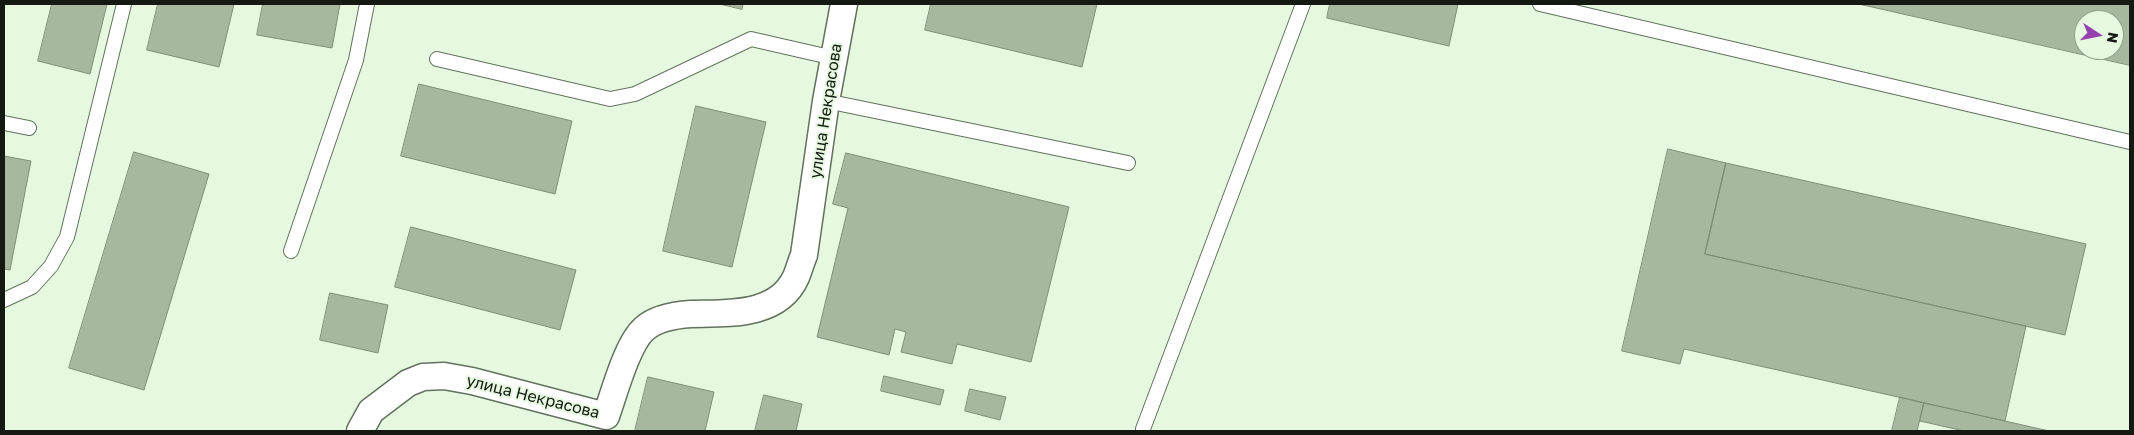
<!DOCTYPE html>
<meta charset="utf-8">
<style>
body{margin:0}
#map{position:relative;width:2134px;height:435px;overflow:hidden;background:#e6f9e0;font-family:"Golos Text",sans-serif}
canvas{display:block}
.frame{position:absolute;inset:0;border:5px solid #141a12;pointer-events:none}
.north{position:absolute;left:2074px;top:10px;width:50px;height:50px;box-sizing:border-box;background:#e6f9e0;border:1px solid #92a08e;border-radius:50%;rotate:101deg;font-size:14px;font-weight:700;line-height:20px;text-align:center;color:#141a12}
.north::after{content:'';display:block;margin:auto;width:18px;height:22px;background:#9541ae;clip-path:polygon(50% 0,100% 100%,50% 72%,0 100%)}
</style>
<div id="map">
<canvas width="2134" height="435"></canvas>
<div class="frame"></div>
<div class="north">N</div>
</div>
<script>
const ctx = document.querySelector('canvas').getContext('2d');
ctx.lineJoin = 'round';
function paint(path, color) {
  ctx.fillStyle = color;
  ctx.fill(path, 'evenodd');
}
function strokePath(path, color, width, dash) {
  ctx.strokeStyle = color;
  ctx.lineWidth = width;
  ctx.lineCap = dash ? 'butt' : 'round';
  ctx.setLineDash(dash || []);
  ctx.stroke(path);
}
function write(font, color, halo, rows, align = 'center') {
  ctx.font = font + ' "Golos Text",sans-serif';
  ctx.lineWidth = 4;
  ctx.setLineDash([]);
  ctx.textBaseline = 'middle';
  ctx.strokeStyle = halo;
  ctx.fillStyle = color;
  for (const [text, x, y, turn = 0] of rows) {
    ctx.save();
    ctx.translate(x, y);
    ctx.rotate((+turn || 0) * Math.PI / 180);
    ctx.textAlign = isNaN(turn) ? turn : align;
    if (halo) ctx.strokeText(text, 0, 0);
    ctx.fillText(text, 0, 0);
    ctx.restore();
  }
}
const building = new Path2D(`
 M52 4H107L90 74 38 61Z
 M158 4H234L219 67 147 50Z
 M263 4H340L332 48 257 35Z
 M720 4H743L742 9Z
 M931 4H1097L1082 67 925 30Z
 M1330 4H1458L1449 46 1327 18Z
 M1859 4H2130V65ZM2084 20H2114V50H2084Z
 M419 84 572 121 555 194 401 156Z
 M696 106 766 122 732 267 663 251Z
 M1668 149 1726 163 1705 254 2026 326 2005 421 1684 349 1680 364 1622 351Z
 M134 152 209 174 144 390 69 368Z
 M846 153 1069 207 1031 362 957 344 952 364 901 352 906 332 895 329 889 355 817 337 848 208 833 204Z
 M4 156 31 161 10 270 4 269Z
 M1726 163 2086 244 2065 335 1705 254Z
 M411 227 576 270 560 330 395 287Z
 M330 293 388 305 378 353 320 340Z
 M884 376 944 390 940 405 881 391Z
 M648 377 714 392 705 431H635Z
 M970 389 1006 397 1000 420 965 411Z
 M764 395 802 404 796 431H755Z
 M1900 397 1924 403 1917 431H1892Z
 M1924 403 2005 421 2049 431H1964L1920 421Z`);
const service = new Path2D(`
 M1540 4 2130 142
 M437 59 610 99 635 94 751 39 834 58
 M826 101 1128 163
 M4 123 29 128
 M291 251 356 60 367 4
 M4 300 32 287 51 266 67 237 124 4
 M1143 429 1303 4`);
const minor = new Path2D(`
 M360 431 371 411 408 383 423 377 444 376 472 381 606 416C614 394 627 344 644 329 656 318 675 315 691 314 727 313 778 317 796 277 799 270 801 262 804 255L826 101 844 4`);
const streetNames = [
 ["улица Некрасова",826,111,-81],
 ["улица Некрасова",533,397,14]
];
paint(building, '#a7b8a1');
strokePath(building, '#7e8f79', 1);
strokePath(service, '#62725d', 16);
strokePath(minor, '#62725d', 29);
strokePath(service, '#fff', 14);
strokePath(minor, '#fff', 26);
write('16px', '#141a12', '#e6f9e0', streetNames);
</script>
